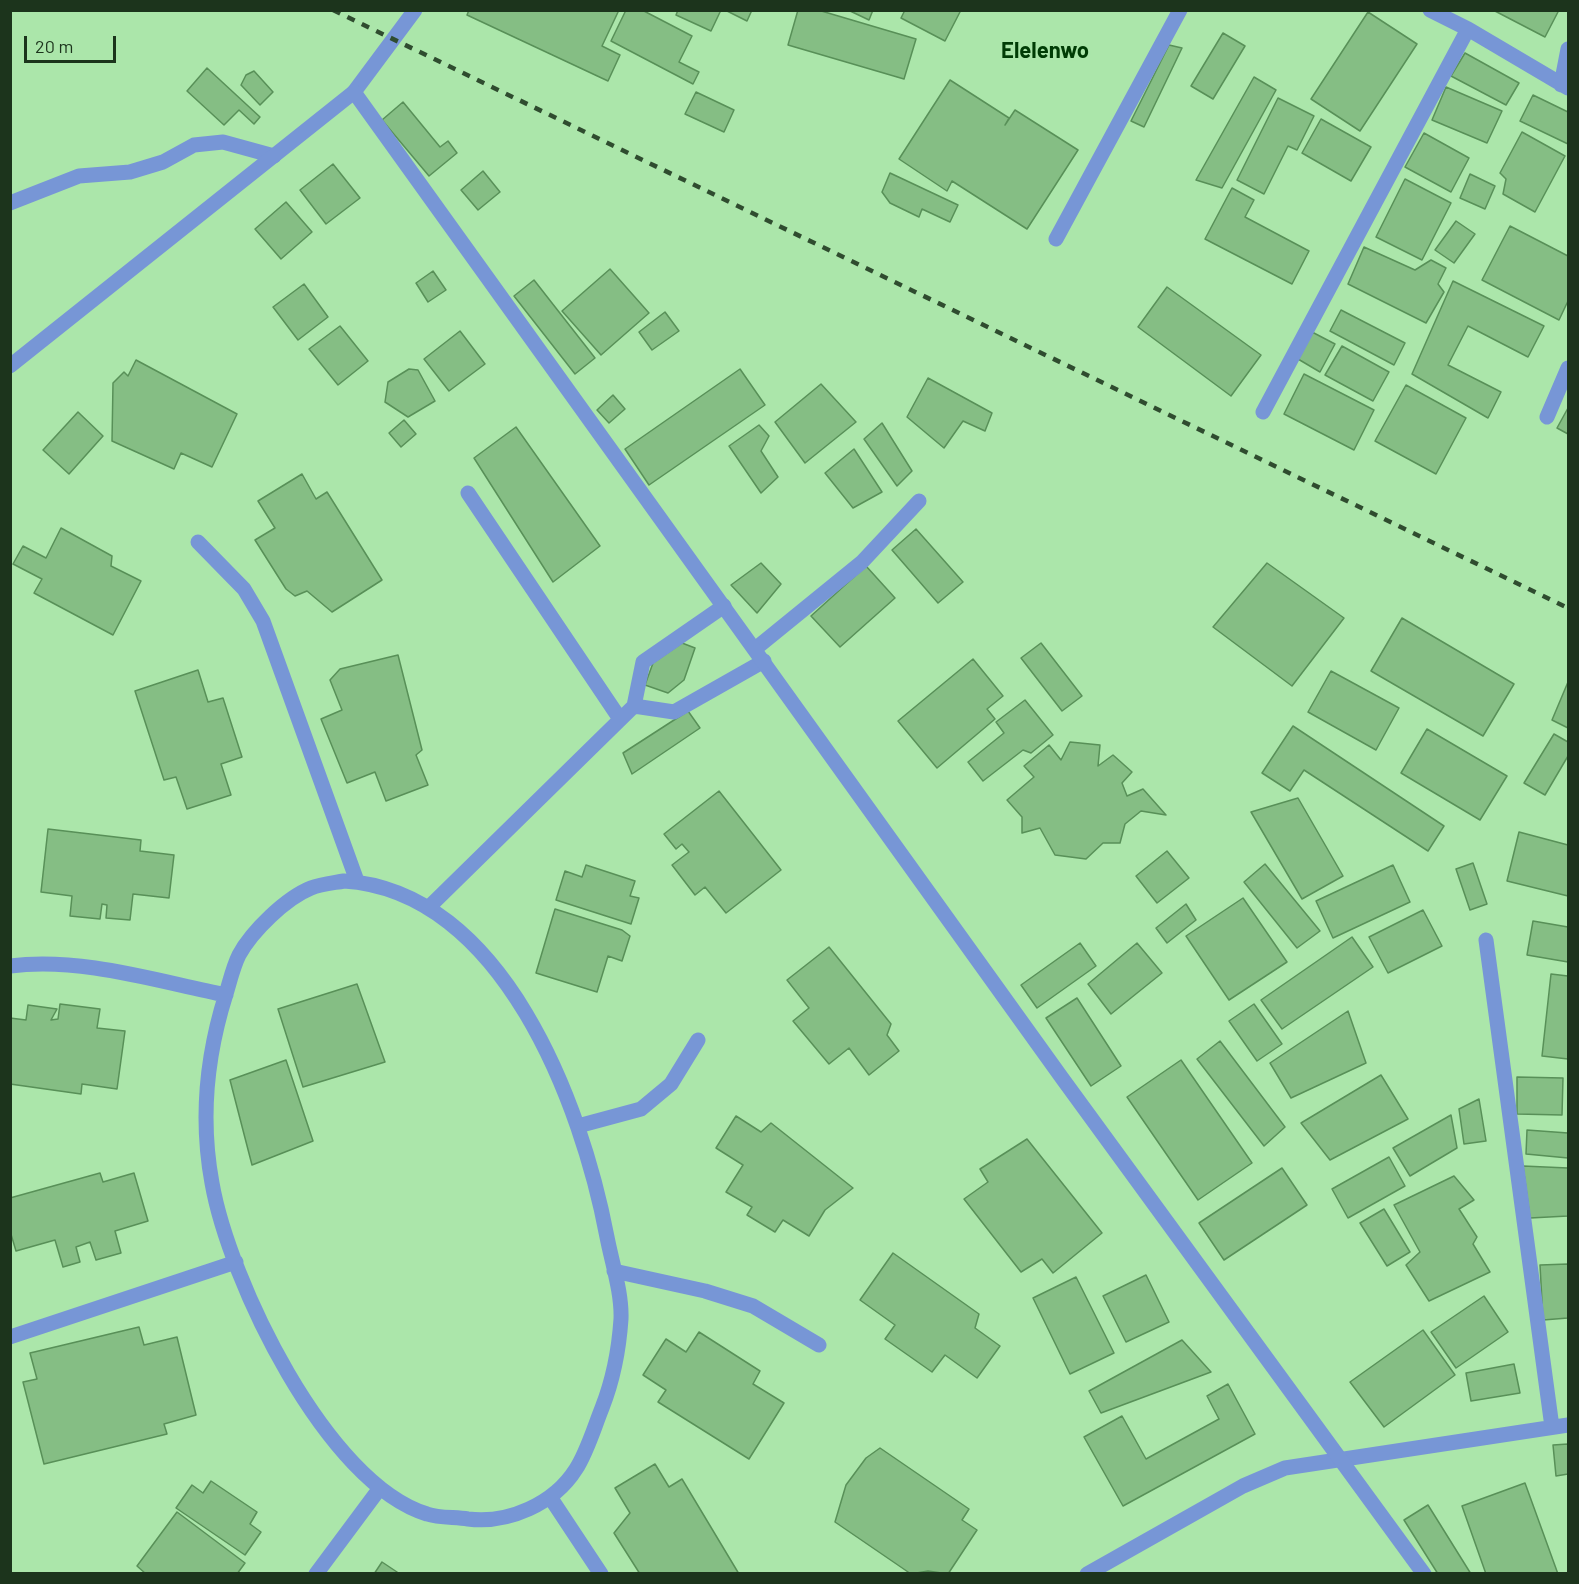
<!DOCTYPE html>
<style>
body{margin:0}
#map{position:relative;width:1579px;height:1584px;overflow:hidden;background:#abe6aa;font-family:Barlow,sans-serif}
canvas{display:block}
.frame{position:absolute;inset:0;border:12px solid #1c341c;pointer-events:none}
.scale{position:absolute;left:24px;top:36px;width:92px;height:27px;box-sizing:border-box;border:3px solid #1c341c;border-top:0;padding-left:8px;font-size:18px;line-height:21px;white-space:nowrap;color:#1c341c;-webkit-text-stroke:4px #abe6aa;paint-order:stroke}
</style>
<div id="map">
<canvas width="1579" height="1584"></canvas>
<div class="frame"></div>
<div class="scale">20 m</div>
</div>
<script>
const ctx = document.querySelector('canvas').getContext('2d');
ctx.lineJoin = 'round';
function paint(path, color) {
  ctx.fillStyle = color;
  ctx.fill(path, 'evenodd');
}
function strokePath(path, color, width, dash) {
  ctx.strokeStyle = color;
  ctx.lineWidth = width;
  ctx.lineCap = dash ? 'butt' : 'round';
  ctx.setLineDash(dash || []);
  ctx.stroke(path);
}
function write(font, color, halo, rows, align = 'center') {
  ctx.font = font + ' Barlow,sans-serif';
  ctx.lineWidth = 4.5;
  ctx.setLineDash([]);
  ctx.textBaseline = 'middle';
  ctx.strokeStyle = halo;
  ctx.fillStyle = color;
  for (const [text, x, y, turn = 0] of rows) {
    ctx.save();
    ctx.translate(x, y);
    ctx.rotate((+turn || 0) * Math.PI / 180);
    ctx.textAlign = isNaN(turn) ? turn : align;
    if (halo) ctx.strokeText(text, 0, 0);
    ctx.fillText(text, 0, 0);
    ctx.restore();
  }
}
const building = new Path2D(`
 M469 10H619L602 46 620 55 608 81 467 15Z
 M626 10H642L692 36 679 62 699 72 693 84 611 41Z
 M678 10H721L711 31 676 15Z
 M725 10H752L747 21Z
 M798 10H818L916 39 904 79 788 45Z
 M848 10H873L869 20Z
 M905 10H961L945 41 901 18Z
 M1493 10H1559L1545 37Z
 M1368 12 1417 44 1360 131 1311 99Z
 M1223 33 1245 46 1213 99 1191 86Z
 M1169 45 1182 48 1144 127 1131 121Z
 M1465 53 1519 83 1506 105 1451 76Z
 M207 68 260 117 254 124 239 110 224 125 187 91Z
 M254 71 273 92 260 105 241 85 246 75Z
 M1254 77 1276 90 1222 188 1196 180Z
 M950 80 1009 118 1005 125 1015 110 1078 150 1027 229 952 181 947 191 899 159Z
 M1446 87 1502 111 1487 143 1432 120Z
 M696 92 734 110 724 132 685 114Z
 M1533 95 1568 112V144L1520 121Z
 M1278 98 1314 116 1297 150 1288 146 1264 194 1237 180Z
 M403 102 440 147 448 141 457 153 429 176 382 120Z
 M1321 119 1371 147 1351 181 1302 153Z
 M1522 132 1565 156 1535 212 1503 194 1506 179 1500 173Z
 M1424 133 1469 158 1451 192 1405 167Z
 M333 164 360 198 326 224 300 190Z
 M483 171 500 192 478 210 461 190Z
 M890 173 958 205 950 222 922 209 919 217 890 203 882 192Z
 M1470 174 1495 186 1485 209 1460 198Z
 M1405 179 1451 203 1422 260 1376 237Z
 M1232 188 1254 200 1245 217 1309 251 1292 284 1205 239Z
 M286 202 312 232 281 259 255 229Z
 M1456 221 1475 234 1454 263 1435 250Z
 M1510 226 1568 256V301L1559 320 1482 280Z
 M1364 247 1415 270 1431 260 1446 268 1438 284 1444 292 1426 323 1348 284Z
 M610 269 649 313 601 355 562 311Z
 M433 271 446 290 428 302 416 283Z
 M534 280 595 358 575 374 514 296Z
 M1453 281 1544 326 1528 357 1468 326 1448 365 1501 392 1488 418 1412 374Z
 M304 284 328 317 298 340 273 307Z
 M1167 287 1261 355 1231 396 1138 327Z
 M1341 310 1405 343 1394 365 1330 331Z
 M665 312 679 331 652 350 639 332Z
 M340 326 368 361 338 385 309 349Z
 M460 331 485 364 449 391 424 359Z
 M1312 332 1335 344 1320 372 1298 359Z
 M1342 346 1389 372 1373 401 1325 375Z
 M136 360 237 414 212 467 181 453 174 469 112 441 113 383 124 372 128 376Z
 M409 369 418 370 435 401 408 417 385 402 388 382Z
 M740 369 765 405 649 485 625 449Z
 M1304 374 1374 410 1354 450 1284 414Z
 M928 378 992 413 985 431 963 421 944 448 907 417Z
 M821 384 856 422 805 463 775 422Z
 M1406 385 1466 418 1436 474 1375 441Z
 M613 395 625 409 609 423 597 410Z
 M1568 408V434L1557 428Z
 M78 412 103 436 69 474 43 450Z
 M404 420 416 434 401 447 389 433Z
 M882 423 912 471 897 486 864 439Z
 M759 425 769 436 761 451 778 477 761 493 729 446Z
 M516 427 600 546 553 582 474 458Z
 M854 449 882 492 853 508 825 473Z
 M302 474 316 499 327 492 382 580 332 612 307 591 295 596 286 589 255 540 275 528 258 501Z
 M61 528 112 556 111 566 141 581 113 635 34 593 42 579 13 564 23 546 46 558Z
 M916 529 963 582 938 603 892 550Z
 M761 563 781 584 757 613 731 585Z
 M1267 563 1344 618 1292 686 1213 627Z
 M866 566 895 598 840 647 811 616Z
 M1402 618 1514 684 1483 736 1371 671Z
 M682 643 695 648 684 680 668 693 645 685 653 663Z
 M1041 643 1082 696 1062 711 1021 658Z
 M398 655 422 750 416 755 428 785 386 801 375 772 347 783 321 719 342 710 330 680 340 669Z
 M973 659 1003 696 987 709 995 719 937 768 898 721Z
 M198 670 208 702 223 698 242 757 221 764 231 795 187 809 176 777 164 780 135 691Z
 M1331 671 1399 708 1376 750 1308 712Z
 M1568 682V728L1552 720Z
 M1025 700 1053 735 1031 753 1023 750 983 781 968 762 1004 733 996 722Z
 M688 711 700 728 632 774 623 753Z
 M1293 726 1444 826 1428 851 1304 770 1290 791 1262 773Z
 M1427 729 1507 776 1480 820 1401 773Z
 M1554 734 1568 742V756L1545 795 1524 783Z
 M1070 742 1100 745 1098 766 1113 755 1132 772 1122 783 1127 796 1143 789 1166 815 1141 811 1125 824 1120 843H1103L1086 859 1055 855 1040 828 1022 833V817L1007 800 1034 777 1024 766 1049 745 1061 760Z
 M719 791 781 870 726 913 705 887 695 895 672 865 689 852 682 844 676 849 664 834Z
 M1298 798 1343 876 1302 899 1251 812Z
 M48 829 141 840 140 851 174 855 169 898 133 894 130 920 106 918 107 905 102 904 100 919 70 916 72 896 41 892Z
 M1519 832 1568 845V896L1507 881Z
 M1167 851 1189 878 1157 903 1136 876Z
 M1473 863 1487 904 1470 910 1456 869Z
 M1265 864 1320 931 1297 948 1244 882Z
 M586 865 635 881 630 896 639 898 631 924 556 900 565 871 582 877Z
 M1393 865 1410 902 1333 938 1316 901Z
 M1243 898 1287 962 1229 1000 1186 936Z
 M1186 904 1196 920 1167 943 1156 928Z
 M555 909 622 930 630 936 622 961 608 956 597 992 536 973Z
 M1423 910 1442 946 1388 973 1369 937Z
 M1533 921 1568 927V962L1527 955Z
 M1352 937 1373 967 1282 1029 1261 1000Z
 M1080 943 1096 966 1037 1008 1021 985Z
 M1137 943 1162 973 1111 1014 1088 984Z
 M829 947 891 1024 887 1035 899 1051 869 1075 849 1048 829 1064 793 1021 809 1008 787 980Z
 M1551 974 1568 976V1059L1542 1056Z
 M357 984 385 1062 303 1087 278 1009Z
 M1077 998 1121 1066 1091 1086 1046 1018Z
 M60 1004 100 1009 97 1028 125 1031 117 1089 82 1084 81 1094 10 1084V1018L26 1020 28 1005 57 1009 51 1020 58 1019Z
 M1254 1004 1282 1044 1257 1061 1229 1021Z
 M1348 1011 1366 1063 1291 1098 1270 1063Z
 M1220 1041 1285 1127 1264 1146 1197 1059Z
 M286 1060 313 1141 252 1165 230 1080Z
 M1181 1060 1252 1163 1198 1200 1127 1097Z
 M1381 1075 1408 1119 1330 1160 1301 1123Z
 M1517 1077 1563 1078 1562 1115 1517 1114Z
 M1479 1099 1486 1141 1464 1144 1459 1109Z
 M1451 1115 1457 1148 1410 1176 1393 1148Z
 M736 1116 761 1132 771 1123 853 1188 825 1210 809 1236 783 1220 775 1232 747 1215 752 1207 726 1192 743 1165 716 1148Z
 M1527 1130 1568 1133V1158L1526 1154Z
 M1027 1139 1102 1233 1053 1273 1042 1259 1021 1272 964 1199 988 1182 980 1169Z
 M1389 1157 1405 1186 1348 1218 1332 1189Z
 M1523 1166 1568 1168V1216L1530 1218Z
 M1282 1168 1307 1205 1224 1260 1199 1223Z
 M100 1173 103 1182 134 1173 148 1221 115 1231 121 1253 96 1260 90 1242 76 1247 80 1262 63 1267 55 1240 16 1251 10 1231V1198Z
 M1454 1176 1474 1200 1459 1209 1477 1237 1473 1244 1490 1272 1429 1301 1406 1265 1420 1252 1394 1205Z
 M1384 1209 1410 1252 1387 1266 1360 1223Z
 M893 1253 979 1314 975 1328 1000 1346 977 1378 945 1355 932 1372 885 1339 895 1325 860 1300Z
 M1568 1264V1318L1543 1320 1540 1265Z
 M1146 1275 1169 1322 1126 1342 1103 1296Z
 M1076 1277 1114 1353 1070 1374 1033 1298Z
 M1484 1296 1508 1332 1456 1368 1431 1332Z
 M139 1327 144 1345 177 1337 196 1415 164 1424 167 1434 44 1464 23 1382 37 1379 30 1353Z
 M1423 1330 1455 1375 1384 1427 1350 1382Z
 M699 1332 760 1371 753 1384 784 1403 749 1459 658 1402 666 1390 643 1375 666 1339 686 1352Z
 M1182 1340 1211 1372 1101 1413 1089 1391Z
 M1514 1364 1520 1393 1471 1401 1466 1373Z
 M1228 1384 1255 1434 1123 1506 1084 1437 1122 1416 1146 1459 1219 1419 1207 1396Z
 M1568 1444V1474L1556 1476 1553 1445Z
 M880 1448 969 1509 962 1520 977 1530 948 1574 928 1571 911 1574 835 1522 846 1485 866 1458Z
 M655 1464 669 1487 682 1479 739 1574H640L614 1533 630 1513 615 1488Z
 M211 1481 257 1512 250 1524 261 1532 245 1555 176 1508 192 1485 203 1493Z
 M1525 1483 1558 1574H1486L1462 1506Z
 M1428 1505 1471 1574H1438L1404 1520Z
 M177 1512 245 1563 237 1574H146L137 1566Z
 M382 1562 400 1574H374Z`);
const service = new Path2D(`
 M10 203 79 176 130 172 163 162 194 145 223 142 274 156
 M468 493 620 719
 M198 542 244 589 263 621 357 881
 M634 706 674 712 764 661
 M344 881C503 891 582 1105 607 1237 612 1263 622 1293 621 1319 619 1349 613 1380 602 1408 594 1428 587 1452 576 1469 554 1504 508 1524 468 1519 455 1517 439 1518 427 1514 326 1483 229 1280 212 1183 200 1118 206 1057 226 994 230 981 233 967 239 955 252 931 286 898 311 888 321 884 333 883 344 881Z
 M428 908 634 706 643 662 724 606
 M10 966C82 957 156 981 226 995
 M578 1126 641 1109 671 1084 698 1040
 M614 1271 705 1291 753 1306 819 1345
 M10 1337 236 1262
 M550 1497 601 1574
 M316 1574 380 1488`);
const minor = new Path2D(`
 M1430 10 1468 29 1568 88
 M1561 85 1568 49
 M354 92 415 10
 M1056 239 1180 10
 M1263 412 1468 29
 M1547 417 1568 368
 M755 649 862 562 919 501
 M1486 940 1552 1427
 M1087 1574 1243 1486 1285 1468 1568 1425`);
const tertiary = new Path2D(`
 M10 366 354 92 1062 1078 1424 1574`);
const rail = new Path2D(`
 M333 10 1568 608`);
const quarterNames = [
 ["Elelenwo",1045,51]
];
paint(building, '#85be84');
strokePath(building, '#589058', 1.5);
strokePath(service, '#7796d6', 15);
strokePath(minor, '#7796d6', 15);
strokePath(tertiary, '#7796d6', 15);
strokePath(rail, '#2f4c2f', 4.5, [8, 8]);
write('bold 22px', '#003c05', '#abe6aa', quarterNames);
</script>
